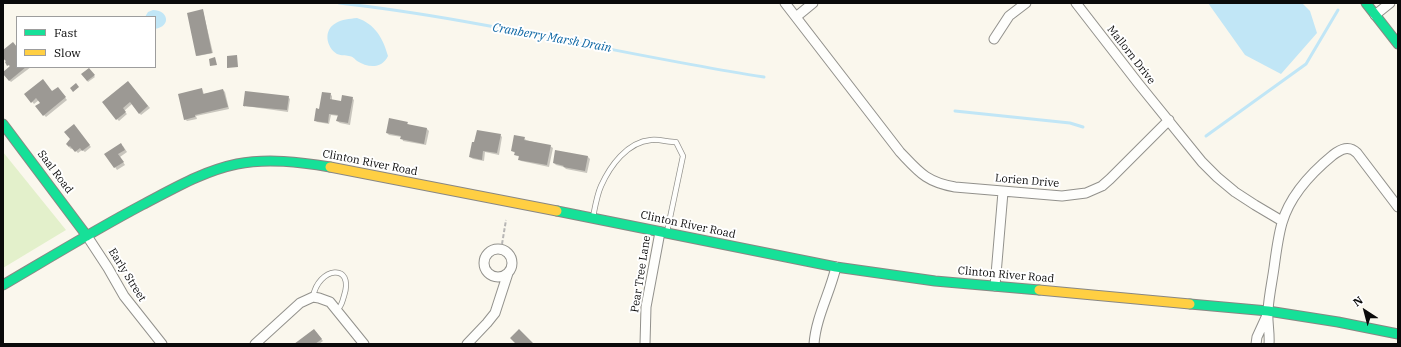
<!DOCTYPE html>
<style>
body{margin:0}
#map{position:relative;width:1401px;height:347px;overflow:hidden;background:#faf7ed;font-family:"IBM Plex Serif",serif}
canvas{display:block}
.frame{position:absolute;inset:0;border:4px solid #0a0a0a;pointer-events:none}
.legend{position:absolute;left:16px;top:16px;width:140px;height:52px;box-sizing:border-box;background:#fff;border:1px solid #9d9d9d;margin:0;padding:5px 7px;list-style:none;font-size:12px;color:#0a0a0a}
.legend li{display:flex;align-items:center;gap:8px;height:20px}
.legend b{width:20px;border:1px solid #9d9d9d}
.north{position:absolute;left:1345px;top:291px;width:40px;height:40px;-webkit-text-stroke:3px #fff;paint-order:stroke;rotate:324deg;font-size:11px;font-weight:700;line-height:16px;text-align:center;color:#0a0a0a}
.north::after{content:'';display:block;margin:auto;width:14px;height:18px;background:#0a0a0a;clip-path:polygon(50% 0,100% 100%,50% 72%,0 100%)}
</style>
<div id="map">
<canvas width="1401" height="347"></canvas>
<div class="frame"></div>
<ul class="legend">
<li><b style="height:5px;background:#16e098"></b>Fast</li>
<li><b style="height:5px;background:#ffcf43"></b>Slow</li>
</ul>
<div class="north">N</div>
</div>
<script>
const ctx = document.querySelector('canvas').getContext('2d');
ctx.lineJoin = 'round';
function paint(path, color) {
  ctx.fillStyle = color;
  ctx.fill(path, 'evenodd');
}
function strokePath(path, color, width, dash) {
  ctx.strokeStyle = color;
  ctx.lineWidth = width;
  ctx.lineCap = dash ? 'butt' : 'round';
  ctx.setLineDash(dash || []);
  ctx.stroke(path);
}
function write(font, color, halo, rows, align = 'center') {
  ctx.font = font + ' "IBM Plex Serif",serif';
  ctx.lineWidth = 4;
  ctx.setLineDash([]);
  ctx.textBaseline = 'middle';
  ctx.strokeStyle = halo;
  ctx.fillStyle = color;
  for (const [text, x, y, turn = 0] of rows) {
    ctx.save();
    ctx.translate(x, y);
    ctx.rotate((+turn || 0) * Math.PI / 180);
    ctx.textAlign = isNaN(turn) ? turn : align;
    if (halo) ctx.strokeText(text, 0, 0);
    ctx.fillText(text, 0, 0);
    ctx.restore();
  }
}
const green = new Path2D(`
 M3 152 66 230 3 268Z`);
const water = new Path2D(`
 M1208 3H1302L1310 11 1317 33 1281 74 1245 55Z
 M153 10C168 10 172 26 155 29V17H145L148 12Z
 M357 18C375 24 383 38 388 56 382 69 368 68 357 61 355 59 352 56 349 56 345 55 342 56 337 54 326 47 323 30 336 23 342 19 349 19 357 18Z`);
const shadow = new Path2D(`
 M203 11 213 53 198 56H197Z
 M17 48V67H31L11 82 9 80 10 67 6 61 3 59V52Z
 M88 69 95 77 88 82 82 74Z
 M130 84 150 108 141 115 132 104 124 111 127 114 119 121 117 119Z
 M202 89 204 94 223 90 225 92 229 109 196 116 197 119 187 121 185 119Z
 M59 90 67 100 46 117 44 115 42 103 39 100 34 104 26 94 53 92Z
 M246 92 288 97 290 99 288 112 245 106V107L244 106Z
 M330 94 332 96V101L341 102 352 98 354 100 350 125 340 123 337 121 338 116 331 115 329 124 317 122 315 120 320 110Z
 M407 123 409 125 427 129 429 131 426 145 403 141 402 137 389 135 387 133Z
 M76 128 91 147 85 152 82 150 78 153 73 148 71 149 69 147Z
 M500 135 502 137 499 155 485 152 484 161 473 159 470 157Z
 M524 138 526 140 550 146 553 148 549 167 521 161 519 159 520 157 515 155V153L512 151Z
 M123 146 127 152 120 157 125 165 117 170 106 154Z
 M588 157 590 159 587 173 566 169 564 167 556 165 554 163Z
 M316 332 323 341 319 344H296Z`);
const stream = new Path2D(`
 M339 3C482 19 622 55 764 77
 M955 111 1070 123 1083 127
 M1206 136 1306 64 1338 10`);
const building = new Path2D(`
 M203 9 212 53 196 56 187 13Z
 M13 42 17 47V67H26L9 81 3 74V72L10 66 9 65 7 66 5 62 6 61 3 58V50Z
 M237 55 238 67 227 68V56Z
 M215 57 217 65 210 66 209 59Z
 M89 68 95 75 87 81 81 74Z
 M43 79 52 91 58 87 66 97 43 116 35 106 40 103 36 98 31 103 24 94Z
 M128 81 148 106 139 114 130 102 123 108 126 112 116 120 102 102Z
 M76 83 79 87 73 92 70 88Z
 M202 88 203 94 223 89 228 107 195 115V117L184 120 178 94Z
 M245 91 289 96 287 110 243 106Z
 M322 92 331 93 330 99 341 101 342 95 353 97 348 123 336 121 338 115 329 114 328 123 314 121 316 108 319 109Z
 M389 118 408 122 407 124 427 128 424 144 400 139 401 136 386 133Z
 M74 124 90 145 82 151 80 148 75 152 70 146 69 147 66 144 70 139 64 132Z
 M477 130 501 134 497 153 483 151 482 160 469 157 472 142H474Z
 M514 135 525 137 524 140 551 145 547 165 518 160 519 156 514 155 515 152 511 151Z
 M121 143 125 150 118 154 124 162 114 168 104 154Z
 M555 150 588 156 585 171 563 167 564 166 553 163Z
 M314 329 322 339 315 344H294Z
 M519 329 534 344H516L510 338Z`);
const path = new Path2D(`
 M502 244 506 220`);
const lane = new Path2D(`
 M593 217C595 207 597 195 601 186 610 166 627 142 651 140 659 139 668 142 676 142L683 156 667 232
 M313 297C318 267 355 262 344 296 342 302 342 306 337 310`);
const street = new Path2D(`
 M785 3 900 152C919 172 926 182 955 187L1062 196 1086 193 1102 186 1110 179 1169 120
 M1076 3 1138 83 1202 162 1217 177 1235 192 1255 205 1282 221
 M1375 15 1390 3
 M796 17 813 3
 M994 39 1009 16 1026 3
 M87 236 108 268 124 296 162 344
 M484 263a14 14 0 1 1 28 0a14 14 0 1 1-28 0Z
 M995 286 1003 192
 M255 344 300 303 313 297 319 298 330 302 364 344
 M467 344 487 323 495 313 508 273
 M645 344 646 307 660 232
 M814 344C816 317 830 293 836 267
 M1256 344 1257 337 1268 313
 M1269 344C1270 333 1267 322 1268 310 1269 296 1272 282 1274 268 1276 253 1278 237 1282 223 1290 195 1311 173 1333 155 1341 149 1349 145 1357 153L1398 207`);
const fast = new Path2D(`
 M1366 3 1398 44
 M3 124 87 236
 M557 211 836 267 935 281 1039 290
 M3 285C49 258 95 230 142 205 173 189 203 171 237 164 267 158 300 162 330 167
 M1190 304 1268 311 1338 322 1398 334`);
const slow = new Path2D(`
 M330 167 557 211
 M1039 290 1190 304`);
const streetNames = [
 ["Mallorn Drive",1131,55,52],
 ["Clinton River Road",370,163,11],
 ["Saal Road",55,172,53],
 ["Lorien Drive",1027,181,5],
 ["Clinton River Road",688,225,12],
 ["Pear Tree Lane",641,274,-81],
 ["Early Street",127,275,58],
 ["Clinton River Road",1006,275,5]
];
const waterNames = [
 ["Cranberry Marsh Drain",552,38,10]
];
paint(green, '#e3f0cb');
paint(water, '#c1e6f6');
paint(shadow, '#0003');
strokePath(stream, '#c1e6f6', 3);
paint(building, '#9c9994');
strokePath(lane, '#92918c', 6);
strokePath(street, '#92918c', 11);
strokePath(fast, '#898783', 11);
strokePath(slow, '#898783', 11);
strokePath(path, '#b7b6b5', 2, [4, 2]);
strokePath(lane, '#fefefc', 4.5);
strokePath(street, '#fefefc', 9);
strokePath(fast, '#16e098', 9);
strokePath(slow, '#ffcf43', 9);
write('11px', '#0a0a0a', '#fff', streetNames);
write('italic 12px', '#0d66a3', '#fff', waterNames);
</script>
